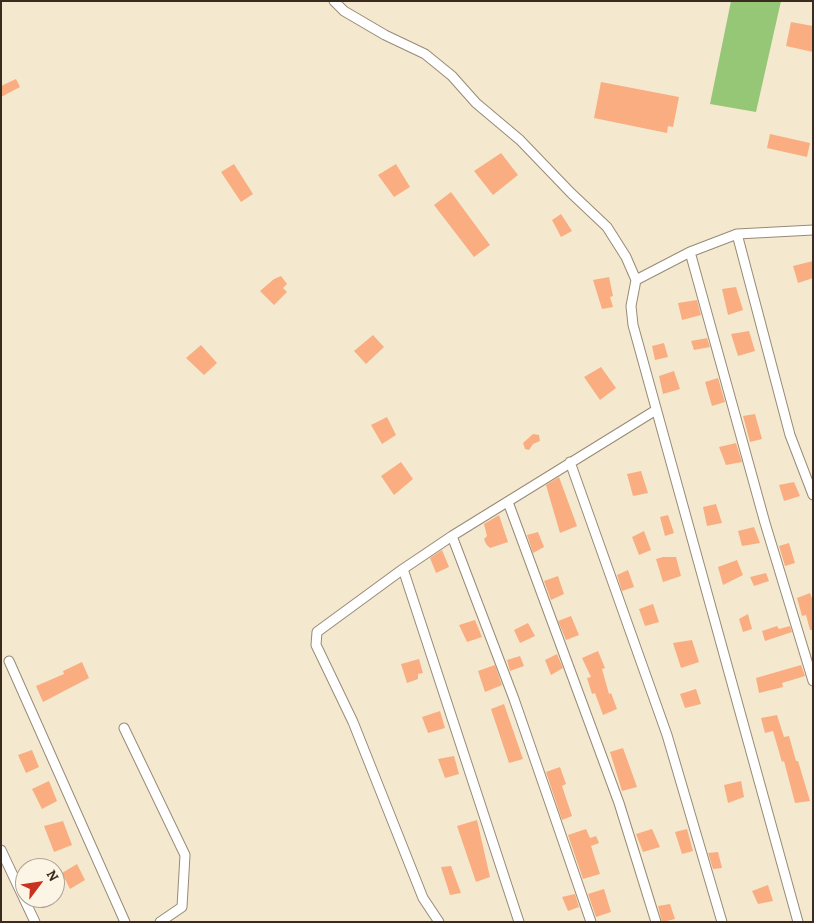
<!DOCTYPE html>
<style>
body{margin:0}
#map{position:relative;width:814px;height:923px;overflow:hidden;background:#f4e9cf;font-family:Alegreya,serif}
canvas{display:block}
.frame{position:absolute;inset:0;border:2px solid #3b2a1e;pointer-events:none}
.north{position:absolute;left:15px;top:858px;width:50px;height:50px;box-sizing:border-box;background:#fcf5e5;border:1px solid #afa495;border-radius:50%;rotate:59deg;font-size:14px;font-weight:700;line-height:20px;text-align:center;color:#3b2a1e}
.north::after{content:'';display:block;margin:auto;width:18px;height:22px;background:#c8321e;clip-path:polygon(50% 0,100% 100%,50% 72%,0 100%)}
</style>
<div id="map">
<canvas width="814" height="923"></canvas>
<div class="frame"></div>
<div class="north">N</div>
</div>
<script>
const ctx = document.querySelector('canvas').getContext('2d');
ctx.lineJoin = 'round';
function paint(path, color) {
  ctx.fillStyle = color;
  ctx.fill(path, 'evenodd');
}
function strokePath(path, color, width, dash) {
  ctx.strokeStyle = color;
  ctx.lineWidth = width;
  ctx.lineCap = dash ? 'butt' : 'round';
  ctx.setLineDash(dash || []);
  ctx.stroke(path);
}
const green = new Path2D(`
 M731 1H781L756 112 710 104Z`);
const building = new Path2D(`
 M791 22 813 26V52L786 46Z
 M16 79 20 87 1 97V86Z
 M601 82 679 97 673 127 668 126 667 133 594 118Z
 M770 134 810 143 807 157 767 148Z
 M501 153 518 175 493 195 474 171Z
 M234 164 253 194 241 202 221 172Z
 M396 164 410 187 394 197 378 175Z
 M451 192 490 245 474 257 434 205Z
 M561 214 572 231 561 237 552 220Z
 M813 261V278L798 283 793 266Z
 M281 276 287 284 283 288 287 292 274 305 260 291 274 279Z
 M609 277 613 296 610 297 613 307 602 309 593 280Z
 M736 287 743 310 728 315 722 289Z
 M697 300 701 315 682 320 678 303Z
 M749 331 755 351 738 356 731 334Z
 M373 335 384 347 366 364 354 351Z
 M707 338 710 347 694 350 691 341Z
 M664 343 668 357 655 360 652 346Z
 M201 345 217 363 204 375 186 358Z
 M601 367 616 388 600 400 584 377Z
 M674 371 680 389 663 394 659 376Z
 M718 378 725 402 712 406 705 382Z
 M755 414 762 439 750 442 743 416Z
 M387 417 396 435 382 444 371 425Z
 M533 434 539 435 540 441 533 444 529 450 525 449 523 443Z
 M736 443 742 462 726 465 719 447Z
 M401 462 413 479 394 495 381 476Z
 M641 471 648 493 633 496 627 474Z
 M559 477 577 526 560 533 546 485Z
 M794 482 800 496 784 501 779 485Z
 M716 504 722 523 707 526 703 507Z
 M499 515 508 542 490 548 486 544 484 539 487 536 484 524Z
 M668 515 674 533 665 536 660 517Z
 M754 527 760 543 742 546 738 531Z
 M644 531 651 550 639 555 632 537Z
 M538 532 544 547 533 553 527 535Z
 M789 543 795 563 785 566 779 546Z
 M442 550 449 567 436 573 430 558Z
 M663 557H676L681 576 663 582 656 559Z
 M737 560 743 575 723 585 718 567Z
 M628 570 634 587 622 591 617 575Z
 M766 573 769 581 754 586 750 577Z
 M558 576 564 594 551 600 544 581Z
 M810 593 813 601V630H810L806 615 802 616 797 598Z
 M653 604 659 622 645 626 639 609Z
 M748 614 752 629 743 632 739 619Z
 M571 616 579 635 566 640 558 621Z
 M475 620 482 637 467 642 459 625Z
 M528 623 535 636 520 643 514 630Z
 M777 626 779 629 790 626 792 632 765 641 762 631Z
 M692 640 699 662 681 668 673 643Z
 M598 651 605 668 602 669 609 694 611 693 617 709 603 715 595 693 592 694 587 678 591 677 582 658Z
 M557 654 563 668 551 675 545 660Z
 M520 656 524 666 510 671 507 660Z
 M419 659 423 673 418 674V679L407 683 401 664Z
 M82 662 89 678 43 702 36 686 64 674 63 671Z
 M495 665 502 685 485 692 478 671Z
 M801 665 805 676 782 683 783 687 759 693 756 678Z
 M696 689 701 704 685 708 680 694Z
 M504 704 523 759 509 763 491 709Z
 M440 711 445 728 428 733 422 717Z
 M777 715 784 737 789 736 796 761H798L810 801 795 803 784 761 782 762 773 731 765 733 761 718Z
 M623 748 637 787 622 791 610 752Z
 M32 750 39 767 26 773 18 755Z
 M454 756 459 774 445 778 438 759Z
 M560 767 566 784 562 786 572 816 562 820 546 772Z
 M49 781 57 801 42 809 32 789Z
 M741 781 744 797 728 803 724 785Z
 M477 820 490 877 476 882 457 826Z
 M63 821 72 845 54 852 44 826Z
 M586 829 590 838 596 836 599 843 591 846 600 874 583 879 568 835Z
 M652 829 660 847 643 852 636 834Z
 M687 829 693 851 682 854 675 832Z
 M718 852 722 868 713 869 708 853Z
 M77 864 85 880 70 889 62 873Z
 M451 866 461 893 450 895 441 867Z
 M768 885 773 901 758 904 752 891Z
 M604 889 611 912 596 917 588 894Z
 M575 894 579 907 568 911 562 897Z
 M670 904 675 919 662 922 658 906Z`);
const minor = new Path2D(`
 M334 1 344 11 385 35 425 54 452 76 476 103 520 140 571 193 607 227 626 257 636 280 631 306 633 325 798 922
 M737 234 790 435 813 495
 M690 252 765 523 813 681
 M636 280 690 252 737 234 813 230
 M570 462 667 735 722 922
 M508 502 619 803 656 922
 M452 536 514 699 591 922
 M403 569 519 922
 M9 661 125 922
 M124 728 185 855 182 907 160 922
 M1 850 35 922
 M439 922 423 898 353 722 316 645 317 632 403 569 452 536 656 410`);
paint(green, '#96c776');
paint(building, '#f9ad80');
strokePath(minor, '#988a76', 11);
strokePath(minor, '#fff', 9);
</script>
